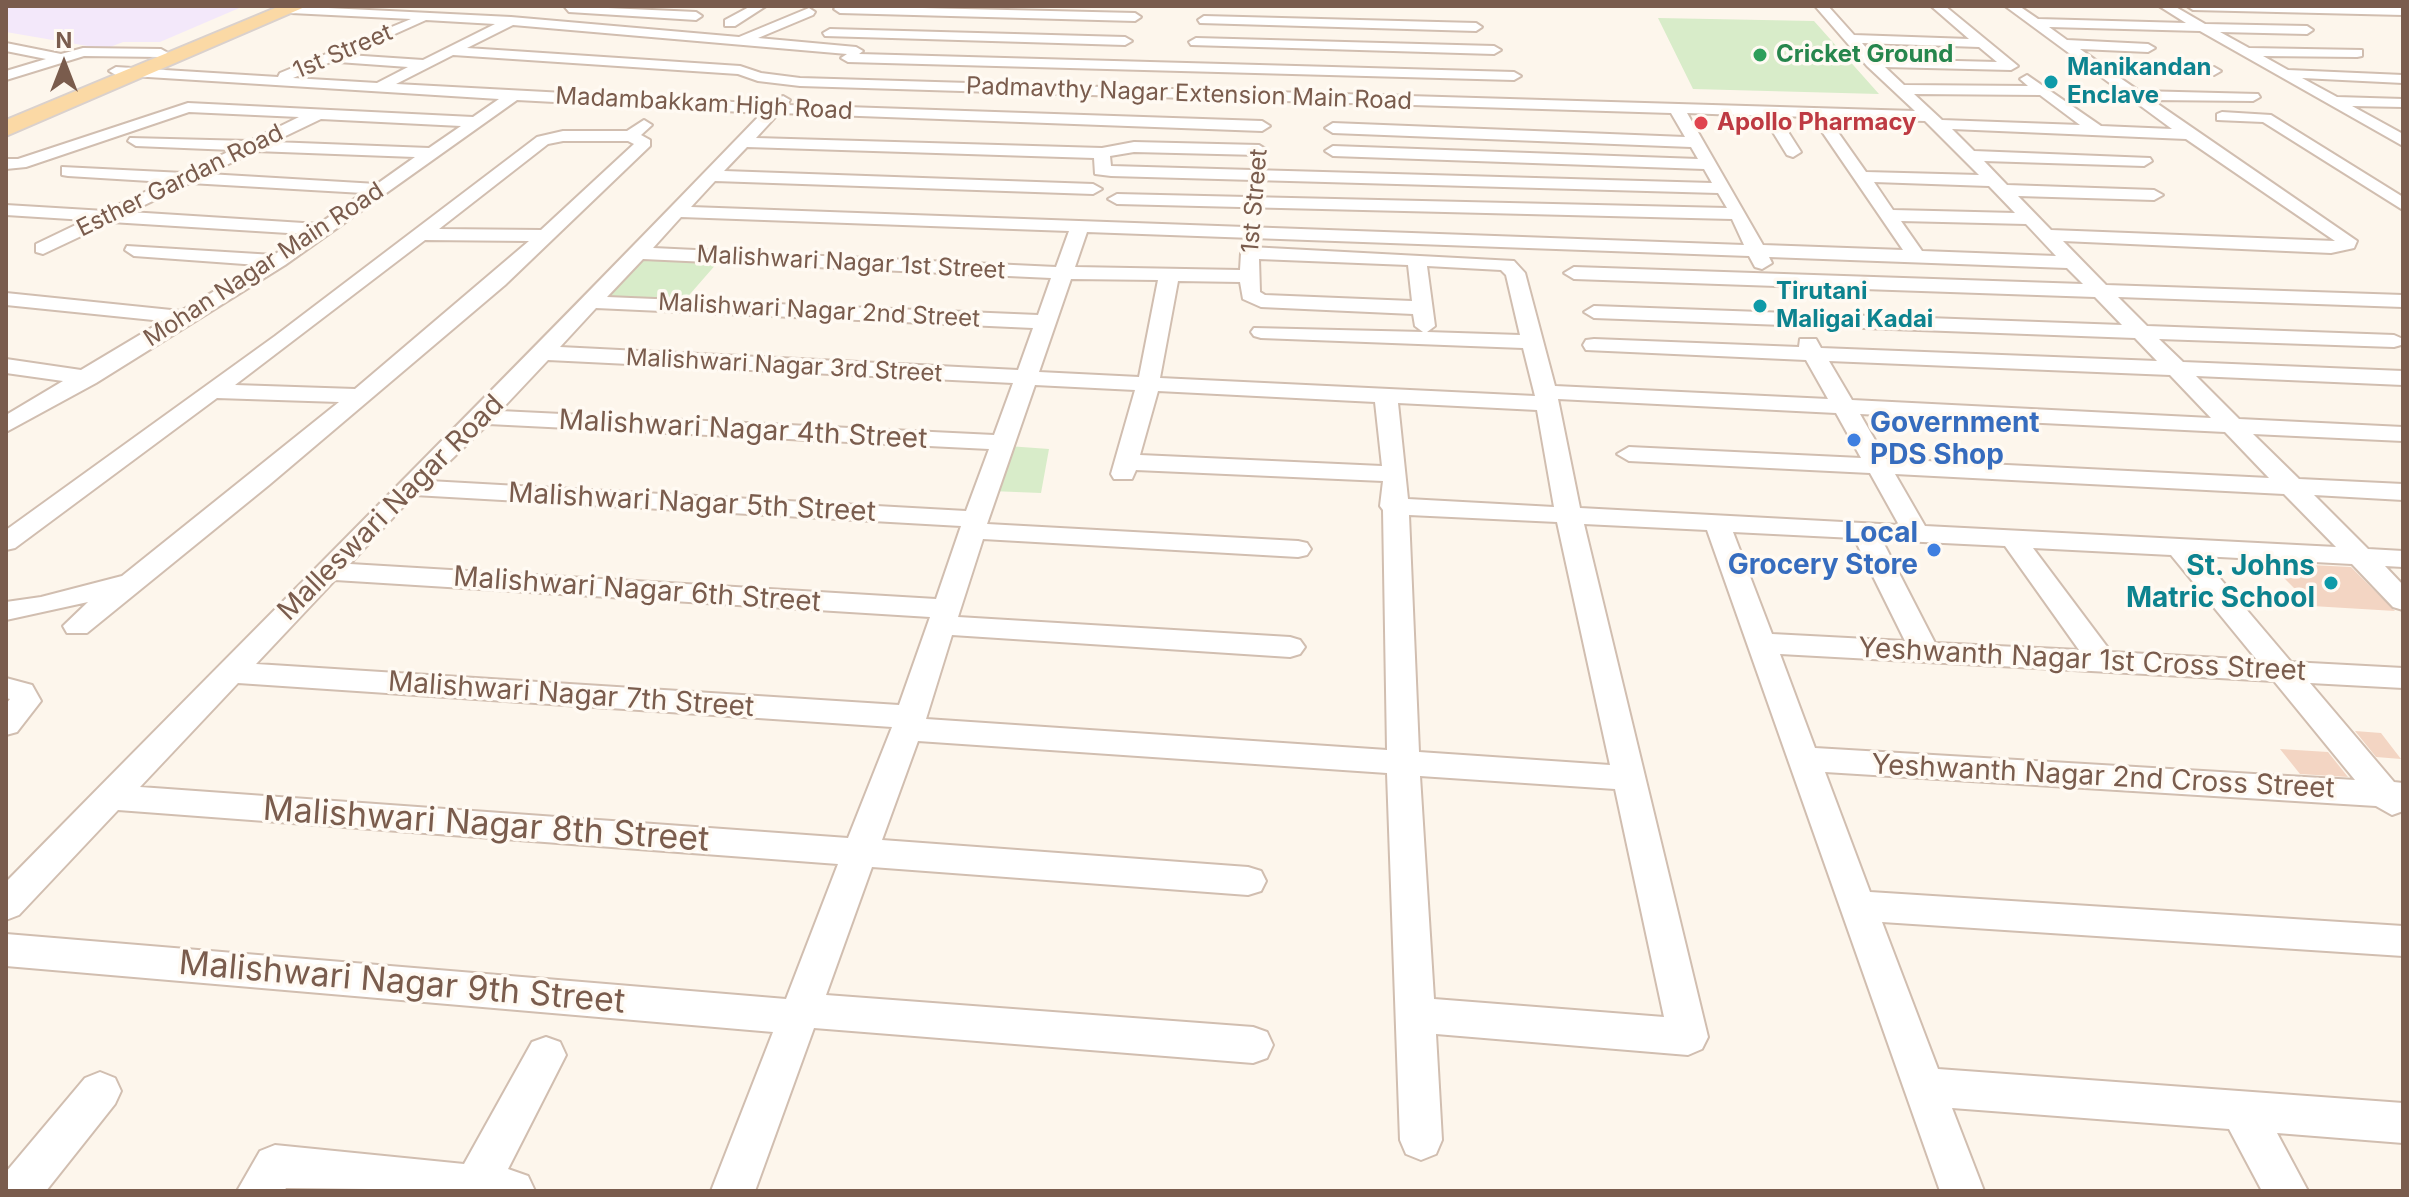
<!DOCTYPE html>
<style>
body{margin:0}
#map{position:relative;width:2409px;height:1197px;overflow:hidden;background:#fdf6ec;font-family:Inter,sans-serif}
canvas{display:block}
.frame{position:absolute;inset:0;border:8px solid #7a5c4d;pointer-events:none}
.north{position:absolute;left:24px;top:24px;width:80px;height:80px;-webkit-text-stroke:6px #fffaf3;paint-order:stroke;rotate:0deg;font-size:22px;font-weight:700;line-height:32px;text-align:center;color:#7a5c4d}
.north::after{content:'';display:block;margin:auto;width:28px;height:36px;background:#7a5c4d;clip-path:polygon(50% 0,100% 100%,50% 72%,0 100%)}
</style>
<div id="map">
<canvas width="2409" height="1197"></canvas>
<div class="frame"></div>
<div class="north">N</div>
</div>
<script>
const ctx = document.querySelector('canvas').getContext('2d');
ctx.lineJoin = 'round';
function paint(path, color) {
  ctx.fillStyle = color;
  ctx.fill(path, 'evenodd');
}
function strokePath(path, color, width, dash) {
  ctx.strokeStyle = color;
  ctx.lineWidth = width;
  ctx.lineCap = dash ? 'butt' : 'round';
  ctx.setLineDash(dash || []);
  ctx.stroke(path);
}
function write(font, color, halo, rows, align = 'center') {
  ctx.font = font + ' Inter,sans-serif';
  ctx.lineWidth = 7;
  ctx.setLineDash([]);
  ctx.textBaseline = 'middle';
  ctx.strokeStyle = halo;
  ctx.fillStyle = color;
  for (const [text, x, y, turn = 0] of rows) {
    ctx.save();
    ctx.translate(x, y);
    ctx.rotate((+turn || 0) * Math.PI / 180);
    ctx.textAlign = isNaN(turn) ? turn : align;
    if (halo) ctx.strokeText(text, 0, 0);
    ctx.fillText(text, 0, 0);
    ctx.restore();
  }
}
const education = new Path2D(`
 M6 6H244L160 42H123L105 49 6 32Z`);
const green = new Path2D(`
 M1658 18 1814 21 1879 94 1693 89Z
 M639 259 718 262 684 301 596 298Z
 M1008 446 1049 449 1041 493 991 491Z`);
const building = new Path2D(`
 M2269 563 2351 567 2395 611 2312 606Z
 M2355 731 2381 733 2401 759 2376 757Z
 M2280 749 2328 752 2348 777 2300 774Z`);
const minor = new Path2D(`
 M288 6 511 17 739 37 809 8 815 12 813 15 758 38 856 47 863 51 859 54 1514 72 1521 76 1514 80 848 62 841 58 847 54 513 25 467 48 740 66 761 73 800 78 1915 111 1867 66 1815 6H1828L1854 35 1969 39 1931 6H1945L2018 66 2011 70 1885 67 1904 85 2028 86 2020 79 2027 75 2101 126 2172 129 2005 6H2019L2038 19 2186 23 2159 6H2174L2205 24 2307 26 2313 30 2307 34 2220 32 2249 48 2362 50V56L2357 57 2263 56 2288 70 2403 75V83L2302 78 2337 97 2403 99V107L2352 106 2403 134V146L2200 31 2049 27 2067 40 2148 44 2155 48 2148 52 2080 49 2101 64 2214 67 2221 71 2214 75 2113 73 2139 91 2258 94 2260 97 2253 101 2152 100 2357 241 2354 248 2331 253 2063 241 2106 285 2403 295V307L2118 297 2147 326 2394 335 2403 339 2401 345 2394 347 2159 339 2183 362 2403 371V385L2196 376 2239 419 2403 427V441L2253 434 2299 479 2403 484V500L2314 495 2368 549 2403 551V567L2385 566 2403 585V610L2393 607 2352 564 2201 556 2291 662 2403 668V688L2310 683 2394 782 2403 783V811L2392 815 2376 806 1825 772 1870 892 2403 926V956L1882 922 1938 1069 2403 1103V1143L2277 1133 2308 1191H2262L2229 1129 1952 1108 1984 1191H1940L1707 530 1584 524 1708 1037 1702 1049 1688 1055 1436 1034 1442 1140 1436 1154 1421 1160 1406 1154 1400 1140 1387 773 918 741 882 840 1248 867 1261 871 1266 881 1261 891 1248 895 872 867 826 995 1253 1027 1267 1032 1273 1045 1267 1058 1253 1063 814 1028 755 1191H711L773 1032 6 966V934L786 999 838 864 118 810 19 915 6 920V882C258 625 513 372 762 113L517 100 285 265 96 383 6 432V415L63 381 6 373V359L81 370 163 321 6 305V293L181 311 258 265 134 256 125 250 127 246 274 255 304 234 111 222 43 254 36 252V244L86 220 6 215V205L105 211 166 182 68 176 62 175V167L184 173 232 150 136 146 128 141 130 138 250 141 299 117 189 112 26 167 6 169V159H18L188 103 473 117 499 99 116 75 109 71 116 67 278 77 280 73 411 19 291 13 285 9ZM426 20 495 24 423 60 348 55ZM1862 43 1979 47 1997 62 1876 59ZM453 55 738 74 758 81 800 86 1671 113 1685 137 1333 123 1325 128 1333 133 1691 147 1698 159 1333 146 1325 151 1333 156 1704 169 1712 183 1111 166 1110 156 1134 152 1259 155 1267 150 1259 145 1134 142 1102 148 756 138 779 113 1262 131 1270 126 1262 121 787 105 790 100 783 96 771 104 396 84ZM333 61 338 62 408 67 377 83 293 78ZM1914 94 2040 95 2080 125 1942 120ZM1687 113 1763 116 1787 155 1793 157 1801 152 1778 116 1812 117 1903 250 1763 245ZM1828 118 1925 121 1979 175 1866 172ZM321 119 461 126 429 148 273 142ZM1952 129 2186 139 2335 241 2051 230 2018 196 2154 200 2163 195 2154 190 2007 185 1984 161 2144 166 2152 161 2150 158 1974 151ZM747 147 1094 158 1095 174 1111 176 1718 193 1727 208 1117 194 1108 199 1117 204 1732 219 1744 245 691 207 715 181 1093 194 1102 189 1093 184 724 171ZM255 151 415 157 377 184 208 174ZM1874 182 1989 186 2015 213 1893 210ZM190 183 363 193 319 224 130 212ZM681 217 1069 231 1056 267 653 248ZM1901 221 2026 224 2056 256 1922 251ZM1087 232 1749 256 1755 267 1762 269 1772 263 1769 257 2067 268 2083 284 1574 267 1564 273 1574 279 2095 297 2122 325 1594 306 1584 312 1594 318 2135 338 2157 361 1821 348 1816 339H1800L1799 347 1594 339 1586 340 1583 345 1586 350 1806 360 1828 399 1555 386 1525 273 1514 261 1250 247 1241 253 1240 270 1075 267ZM643 259 1051 278 1038 315 607 297ZM1259 259 1408 265 1412 301 1265 295 1260 292ZM1427 266 1501 270 1506 275 1520 335 1427 332 1435 326ZM1071 279 1158 280 1139 377 1039 372ZM1178 281 1240 282 1243 299 1261 307 1413 314 1415 326 1423 332 1254 328 1251 332 1254 336 1261 338 1523 348 1535 396 1160 378ZM596 308 1033 328 1018 370 560 347ZM548 360 1013 383 994 435 500 411ZM1829 361 2170 375 2211 418 1852 400ZM1035 385 1135 390 1111 474 1114 479H1132L1136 470 1383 481 1380 506 1383 510 1387 750 926 719 952 635 1290 657 1300 654 1305 647 1300 640 1290 637 958 617 983 539 1298 557 1307 555 1311 549 1307 543 1298 541 987 524ZM1158 391 1375 402 1382 466 1140 455ZM1558 399 1836 413 1861 458 1629 447 1617 454 1629 461 1870 473 1899 525 1580 508ZM1398 403 1537 410 1554 507 1408 499ZM1860 414 2225 432 2269 478 1886 459ZM488 424 989 449 966 511 429 481ZM1895 474 2284 494 2336 547 1925 526ZM414 495 961 526 936 599 350 564ZM1409 515 1557 522 1610 765 1419 752ZM1733 532 1854 538 1905 641 1772 634ZM1882 540 2005 546 2079 650 1935 643ZM2033 548 2171 555 2257 660 2111 652ZM335 580 930 617 899 705 256 664ZM1780 654 2274 681 2355 780 1815 748ZM238 683 892 727 848 838 140 787ZM1420 776 1615 789 1664 1017 1434 999Z
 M564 6 696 12 702 16 696 20 569 12Z
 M751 6H766L735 26H725V20Z
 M837 6 1135 13 1141 17 1135 21 840 13 834 9Z
 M2187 6 2403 7V15L2193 10Z
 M1204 16 1476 23 1482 27 1476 31 1200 23 1198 20Z
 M830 29 1125 37 1132 41 1125 45 825 36 823 33Z
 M1196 38 1494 46 1501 50 1494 54 1191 45 1189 42Z
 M6 43 61 54 83 48 161 49 168 53 161 57 84 56 6 80V71L46 59 6 51Z
 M2222 112 2271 115 2403 197V210L2263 122 2217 120V114Z
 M644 120 652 125 641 135 650 140V146L505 285 269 485 87 633H67L63 626 88 602 6 620V602L41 597 122 576 339 402 217 398 15 548 6 550V530L275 336 537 137 563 131H627ZM563 141H628L634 144 541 230 439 229 548 144ZM425 240 529 241 355 389 235 385Z
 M6 678 32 685 41 701 17 732 6 735V704L10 699 6 698Z
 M546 1037 560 1042 566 1055 508 1169 528 1176 535 1191 286 1188 284 1191H237L260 1151 275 1145 464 1164 532 1042Z
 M100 1072 115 1078 121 1091 115 1104 46 1191H6V1172L85 1078Z`);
const primary = new Path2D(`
 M280 6H307L6 136V120Z`);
const markers = [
 [1760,55,8,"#2e9e5b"],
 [2051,82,8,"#0f9aa8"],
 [1701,123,8,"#e0444e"],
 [1760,306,8,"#0f9aa8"],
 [1854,440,8,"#3f7fe0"],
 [1934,550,8,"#3f7fe0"],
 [2331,583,8,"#0f9aa8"]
];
const farStreetnames = [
 ["1st Street",343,52,-23],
 ["Padmavthy Nagar Extension Main Road",1189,94,2],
 ["Madambakkam High Road",704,104,3],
 ["Esther Gardan Road",180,181,-26],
 ["1st Street",1255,201,-85],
 ["Malishwari Nagar 1st Street",851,263,3],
 ["Mohan Nagar Main Road",264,265,-33],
 ["Malishwari Nagar 2nd Street",819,311,3],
 ["Malishwari Nagar 3rd Street",784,366,3]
];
const farLeisurenames = [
 ["Cricket Ground",1776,55]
];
const farCulturenames = [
 ["Manikandan",2067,68],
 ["Enclave",2067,96],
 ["Tirutani",1776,292],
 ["Maligai Kadai",1776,320]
];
const farHealthnames = [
 ["Apollo Pharmacy",1717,123]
];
const shopNames = [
 ["Government",1870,424],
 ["PDS Shop",1870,456],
 ["Local",1918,534,"right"],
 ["Grocery Store",1918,566,"right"]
];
const streetNames = [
 ["Malishwari Nagar 4th Street",743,430,3],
 ["Malishwari Nagar 5th Street",692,503,3],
 ["Malleswari Nagar Road",391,508,-45],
 ["Malishwari Nagar 6th Street",637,590,4],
 ["Yeshwanth Nagar 1st Cross Street",2082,660,3],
 ["Malishwari Nagar 7th Street",571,695,4],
 ["Yeshwanth Nagar 2nd Cross Street",2103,777,3]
];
const cultureNames = [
 ["St. Johns",2315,567],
 ["Matric School",2315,599]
];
const nearStreetnames = [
 ["Malishwari Nagar 8th Street",486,825,4],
 ["Malishwari Nagar 9th Street",402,983,5]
];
paint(education, '#f3e8fa');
paint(green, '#d8ecc9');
paint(building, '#f3d5c3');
strokePath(minor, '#d1beb0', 4);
strokePath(primary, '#dad1cd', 4);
paint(minor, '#fff');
paint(primary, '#fbd9a5');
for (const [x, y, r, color] of markers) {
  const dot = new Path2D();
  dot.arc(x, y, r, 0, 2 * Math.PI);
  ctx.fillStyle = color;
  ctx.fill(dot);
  strokePath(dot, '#fffaf3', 3);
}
write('24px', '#7a5c4d', '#fffaf3', farStreetnames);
write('bold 24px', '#27864d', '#fffaf3', farLeisurenames, 'left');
write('bold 24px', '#0d838f', '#fffaf3', farCulturenames, 'left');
write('bold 24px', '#be3a42', '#fffaf3', farHealthnames, 'left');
write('bold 28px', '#366cbe', '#fffaf3', shopNames, 'left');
write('28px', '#7a5c4d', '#fffaf3', streetNames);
write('bold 28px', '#0d838f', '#fffaf3', cultureNames, 'right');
write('34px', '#7a5c4d', '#fffaf3', nearStreetnames);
</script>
